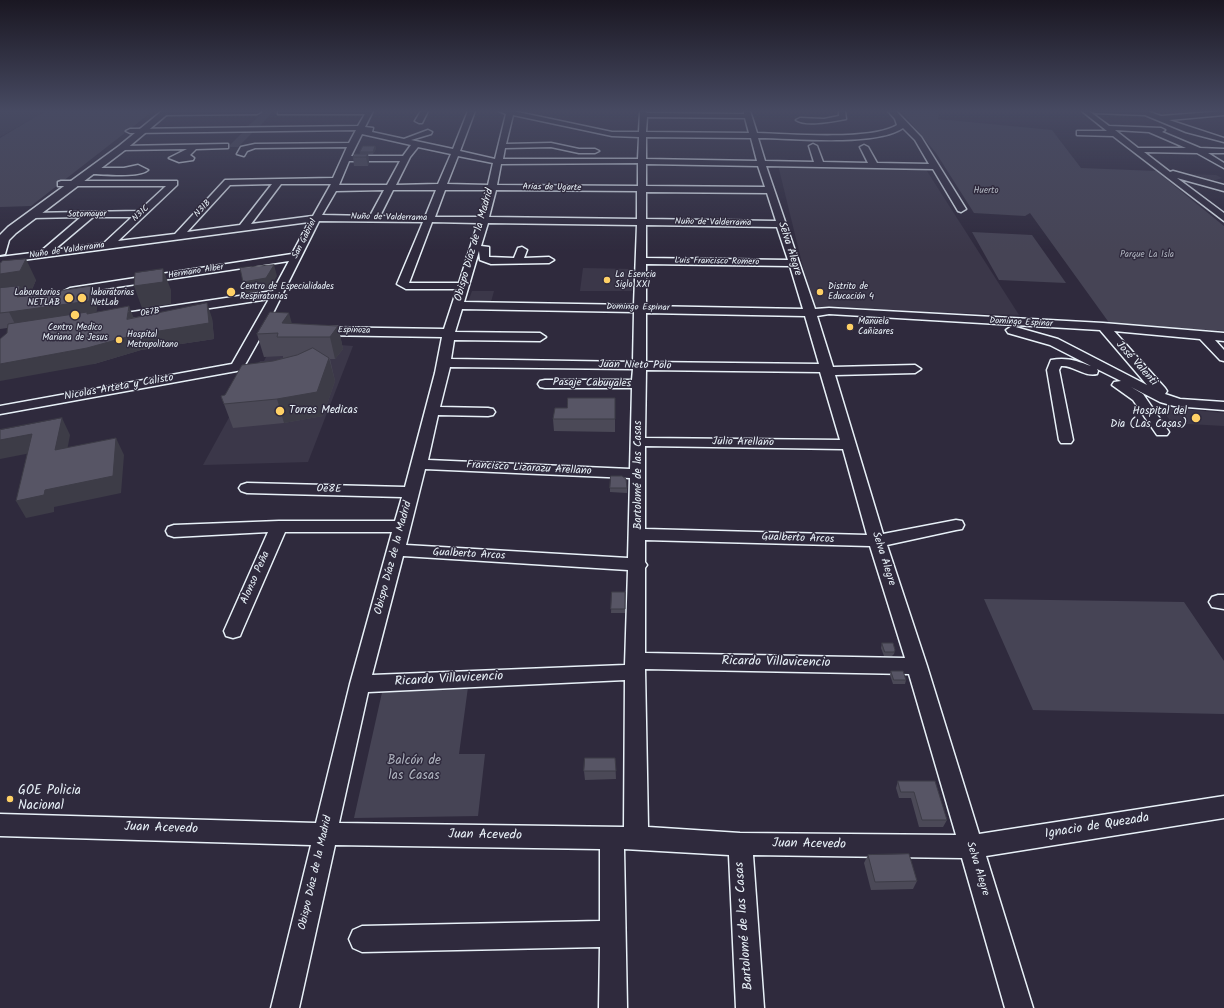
<!DOCTYPE html>
<meta charset="utf-8">
<style>
body{margin:0}
canvas{display:block;background:#2f2a3d}
</style>
<canvas width="1224" height="1008"></canvas>
<script>
const ctx = document.querySelector('canvas').getContext('2d');
ctx.lineJoin = 'round';
function paint(path, color) {
  ctx.fillStyle = color;
  ctx.fill(path, 'evenodd');
}
function strokePath(path, color, width, dash) {
  ctx.strokeStyle = color;
  ctx.lineWidth = width;
  ctx.lineCap = dash ? 'butt' : 'round';
  ctx.setLineDash(dash || []);
  ctx.stroke(path);
}
function write(font, color, halo, rows, align = 'center') {
  ctx.font = font + ' Kalam,sans-serif';
  ctx.lineWidth = 3;
  ctx.setLineDash([]);
  ctx.textBaseline = 'middle';
  ctx.strokeStyle = halo;
  ctx.fillStyle = color;
  for (const [text, x, y, turn = 0] of rows) {
    ctx.save();
    ctx.translate(x, y);
    ctx.rotate((+turn || 0) * Math.PI / 180);
    ctx.textAlign = isNaN(turn) ? turn : align;
    if (halo) ctx.strokeText(text, 0, 0);
    ctx.fillText(text, 0, 0);
    ctx.restore();
  }
}
const built = new Path2D(`
 M0 111H45L0 137Z
 M778 165 925 168 1019 315 813 308Z
 M1184 174 1216 175 1222 178 1210 182Z
 M583 268 632 269V291H580Z
 M472 291H494L491 302H468Z
 M280 329 300 342 353 346 308 462 203 465 260 361H264Z
 M1160 407 1224 413V426L1172 423Z`);
const green = new Path2D(`
 M45 111H153L31 206 0 207V138Z
 M901 111H939L938 119 1052 130 1081 168 1156 171 1224 226V331L1110 324 1030 213 1025 216 974 213 936 153Z
 M263 112H273L260 126H248Z
 M244 131H254L238 147H228Z
 M972 232 1032 235 1066 283 999 280Z
 M984 599 1184 602 1224 661V714L1033 710Z
 M468 687 459 754H485L478 816 354 818 383 688Z`);
const minor = new Path2D(`
 M161 111H260L261 112 257 114 164 115 160 113Z
 M278 111H373L365 127 373 128 372 132 404 139 428 130 432 132 431 134 411 140 453 149 468 111H475L460 151 495 159 506 114 499 111H513L612 132H639L640 111H646L647 113 744 114V111H750L757 133C789 134 872 141 897 125L895 119 888 111H896L921 137 966 209 961 212 958 211 933 169 766 166 815 309 829 308 1103 323 1224 333V341L1215 340 1224 350V361L1220 360 1200 339 1114 331 1165 388 1167 391 1165 394 1180 399 1224 402V410L1174 406 1160 402 1131 387 1143 394 1169 432 1167 435H1157L1133 400 1112 385 1114 382 1121 381 1097 369 1098 371 1097 374C1084 377 1073 365 1061 366L1059 370 1073 440 1071 443H1061L1059 440 1047 370 1051 360C1067 357 1077 361 1091 366L1050 345 1008 333 1006 330 1012 326 1058 339 1147 385 1100 330 829 314 817 316 833 367 915 365 921 369 915 373 835 375 883 534 956 520 962 521 964 525 962 529 956 530 887 545 927 666 979 834 1224 796V818L986 856 1033 1008H1005L962 858 753 855 764 1008H736L729 855 624 849 627 1008H599L600 947 362 952 353 948 349 939 353 930 362 926 600 921V849L335 845 299 1008H271L311 845 0 836V814L316 823 350 684 392 532H285L242 631 240 636 233 638 226 636 224 631 268 532 174 537 168 535 166 531 168 527 174 525 279 521H395L402 497 247 493 241 491 239 488 241 485 247 483 405 487 435 373 442 337 319 335 313 331 319 327 444 329 457 289H406L397 284 423 222 319 221 265 329 242 370 0 414V406L232 364 269 299 112 323 106 319 112 315 273 291 289 261 70 294 64 291 70 288 292 254 309 222 0 263V257L40 252 81 217 32 218 29 217V213L139 211 166 186H58V182L61 181H177V185L118 241 175 234 225 180 333 178 347 147 255 148 247 151 244 156 237 154 241 147 255 144 349 143 356 130 130 133 126 131 130 129 358 126 365 114H278ZM513 115 612 136 639 137 638 159H503L505 148 551 147 579 153H595L599 151 595 149H579L551 143 506 144ZM647 117 745 118 749 133 646 132ZM903 128 915 140 929 164 877 163 868 147 864 145 860 147 868 163 823 162 817 146 813 144 809 146 814 162 765 161 758 138C794 138 875 147 903 128ZM362 134 411 145 403 156H351ZM646 137 751 138 757 161 646 159ZM418 147 451 154 438 184 396 185 410 157ZM458 156 493 163 488 185 447 184ZM349 161H400L387 185H339ZM638 163V186L497 185 501 164ZM646 164 758 166 765 187 646 186ZM272 184 240 225 187 232 230 185ZM281 184H331L313 216 251 224ZM384 190 370 216 322 215 336 191ZM393 190H436L425 217 380 216ZM445 190H487L480 217H435ZM496 190 637 191V219L489 217ZM646 192 767 193 776 221 646 219ZM93 217H132L104 243 54 250ZM432 222 478 223 459 283H409ZM488 223 637 225 634 305 464 302 479 251 480 260 491 264 549 263 554 260 549 257 524 258 527 250 522 247 518 248 514 258 489 257V247L481 246ZM646 225 777 227 788 260 646 258ZM646 264 790 266 803 309 646 306ZM462 309 634 312 633 362 451 359 454 340 540 341 546 337 540 333 455 332ZM646 313 805 316 819 364 646 362ZM450 367 633 369 632 380H545L540 381 538 384 540 387 545 388H632L630 469 428 460 438 415 488 416 493 415 495 412 493 409 488 408 440 407ZM646 370 820 372 840 440 645 438ZM645 446 843 449 867 535 645 529ZM425 469 630 478 628 558 406 545ZM645 540 870 546 905 658 645 653V568L647 565 645 562ZM403 556 628 570 625 665 372 675ZM645 669 909 674 956 835 740 833 648 827ZM625 680 624 827 339 823 368 692Z
 M421 111H428L422 123H419L415 121Z
 M839 111H845L846 119C834 121 806 127 796 120L800 118 824 119 839 116Z
 M1082 111H1089L1109 126 1161 128 1165 130 1162 132 1200 148 1224 149V153H1208L1224 163V168L1197 153 1144 152 1170 172 1173 171 1224 185V191L1177 178 1224 213V221L1113 136 1077 135V131H1107ZM1115 130 1149 132 1186 148H1138Z
 M1091 111H1147L1161 116 1224 111V115L1169 120 1224 138V142L1186 132 1145 115 1095 113Z
 M225 144H228V148L196 149 190 155 194 158 193 160 179 162 169 158 187 149 122 150 118 148 122 146Z
 M138 165 148 170C140 178 103 174 90 174L86 171 90 168H124Z
 M1218 595H1224V609L1212 607 1209 602 1212 597Z`);
const major = new Path2D(`
 M162 111H171L125 150 16 233 9 240 5 254 0 255V235L8 227 119 146Z`);
const wall = new Path2D(`
 M375 146 376 149 373 154H368L369 162 368 166H354L353 157 360 154V152Z
 M0 264 36 280 31 292 23 293 25 296 98 301 96 312 133 317 212 318 214 339 141 350 94 364 7 333V328L0 329Z
 M292 324 338 326 343 349 335 359H330L335 381 323 416 284 423 233 428 221 396 225 395 273 361 283 358V356L264 357 257 334Z
 M615 398V432L554 431 553 419 567 408Z
 M610 488H627V493L610 492Z
 M612 592H625V613H611Z
 M882 643 895 650 894 654 892 656H884L881 648Z
 M891 671 906 680 905 684H893L890 675Z
 M615 758 616 779 585 780 584 771Z
 M898 781H935L947 820 943 827H919L911 798H899L896 788Z
 M868 855 917 881 913 889 871 890 864 863Z`);
const shadedWall = new Path2D(`
 M375 146 376 149 373 154V152Z
 M368 154 369 162 368 166 366 157Z
 M26 259 36 280 31 292 23 293 28 301 91 286 98 301 96 316 17 328 9 312 4 296 0 288V274Z
 M274 265 277 276 269 289 246 293 243 282Z
 M163 269 171 290V304L142 308 134 286Z
 M207 303 212 318 214 339 141 350 94 364 0 381V364Z
 M129 306 135 321 127 319Z
 M289 313 295 335 282 323Z
 M338 326 343 349 335 359 330 337Z
 M329 358 335 381 323 416 284 423 277 399Z
 M62 418 70 435 64 467 55 450Z
 M32 434 41 451 0 459V440Z
 M116 438 124 455 121 493 54 507V512L26 518 16 501 45 490Z`);
const building = new Path2D(`
 M363 146H375L373 152H360Z
 M355 154H368L366 157H353Z
 M26 259 20 271 0 274V264L2 261Z
 M274 265 266 278 243 282 240 268Z
 M163 269V282L134 286 135 273Z
 M20 286 17 297 91 286 89 301 9 312 0 313V288Z
 M207 303 209 323 134 335 87 348 0 364V339L7 333 8 324 87 312V314L129 306 127 319Z
 M270 312 289 313 282 323 338 326 330 337H277L278 333 257 334Z
 M313 348 329 358 317 392 277 399 224 404 221 396 225 395 242 365 273 361 297 355Z
 M568 398H615V419H553L555 408H567Z
 M62 418 55 450 116 438 113 476 45 490 44 495 16 501 32 434 0 440V430Z
 M611 476H622L626 479 627 488H610Z
 M612 592H625V609H611Z
 M882 643H893L895 650 894 652H885Z
 M891 671H903L906 680H894Z
 M585 758H615L616 771H584Z
 M898 781H935L947 820H922L914 792H901Z
 M909 854 917 881 875 882 868 855Z`);
const markers = [
 [607,280,4,"#ffd166"],
 [231,292,5,"#ffd166"],
 [820,292,4,"#ffd166"],
 [69,298,5,"#ffd166"],
 [82,298,5,"#ffd166"],
 [75,315,5,"#ffd166"],
 [850,327,4,"#ffd166"],
 [119,340,4,"#ffd166"],
 [280,411,5,"#ffd166"],
 [1196,418,5,"#ffd166"],
 [10,799,4,"#ffd166"]
];
const farStreetnames = [
 ["Arias de Ugarte",552,188,1],
 ["N31B",203,209,-47],
 ["N31C",141,214,-43],
 ["Sotomayor",87,215,-1],
 ["Nuño de Valderrama",389,218,1],
 ["Nuño de Valderrama",713,223,1],
 ["San Gabriel",305,239,-63],
 ["Nuño de Valderrama",67,251,-8],
 ["Luis Francisco Romero",717,262,1],
 ["Hermano Alber",196,272,-9],
 ["Domingo Espinar",638,308,1],
 ["Oe7B",150,313,-9],
 ["Domingo Espinar",1021,323,3],
 ["Espinoza",354,331,1]
];
const farParknames = [
 ["Huerto",986,191],
 ["Parque La Isla",1147,255]
];
const farPoinames = [
 ["La Esencia",615,275],
 ["Siglo XXI",615,285],
 ["Centro de Especialidades",240,287],
 ["Respiratorias",240,297],
 ["Distrito de",828,287],
 ["Educación 4",828,297],
 ["Laboratorios",60,293,"right"],
 ["NETLAB",60,303,"right"],
 ["laboratorias",91,293],
 ["NetLab",91,303],
 ["Manuela",858,322],
 ["Cañizares",858,332],
 ["Centro Medico",75,328,"center"],
 ["Mariana de Jesus",75,338,"center"],
 ["Hospital",127,335],
 ["Metropolitano",127,345]
];
const streetNames = [
 ["Obispo Díaz de la Madrid",475,245,-74],
 ["Selva Alegre",789,249,72],
 ["José Valenti",1136,364,48],
 ["Juan Nieto Polo",635,366,1],
 ["Pasaje Cabuyales",592,384,1],
 ["Nicolas Arteta y Calisto",119,388,-10],
 ["Julio Arellano",743,443,1],
 ["Francisco Lizarazu Arellano",529,469,3],
 ["Bartolomé de las Casas",639,475,-90],
 ["Oe8E",329,490,1],
 ["Gualberto Arcos",798,539,2],
 ["Gualberto Arcos",469,555,3],
 ["Obispo Díaz de la Madrid",394,558,-75],
 ["Selva Alegre",883,559,72],
 ["Alonso Peña",256,578,-66],
 ["Selva Alegre",977,869,73],
 ["Obispo Díaz de la Madrid",316,873,-77]
];
const poiNames = [
 ["Torres Medicas",289,411],
 ["Hospital del",1187,412,"right"],
 ["Dia (Las Casas)",1187,425,"right"]
];
const nearStreetnames = [
 ["Ricardo Villavicencio",776,663,1],
 ["Ricardo Villavicencio",449,680,-3],
 ["Ignacio de Quezada",1097,827,-9],
 ["Juan Acevedo",161,829,2],
 ["Juan Acevedo",485,836,1],
 ["Juan Acevedo",809,845,1],
 ["Bartolomé de las Casas",745,926,-94]
];
const nearParknames = [
 ["Balcón de",414,762],
 ["las Casas",414,777]
];
const nearPoinames = [
 ["GOE Policia",18,792],
 ["Nacional",18,807]
];
paint(built, '#3b3749');
paint(green, '#464455');
strokePath(minor, '#e8f1f8', 3);
strokePath(major, '#e8f1f8', 3);
paint(minor, '#2f2a3d');
paint(major, '#2f2a3d');
paint(wall, '#4b4957');
paint(shadedWall, '#3d3c47');
paint(building, '#575565');
strokePath(building, '#3d3c47', 1);
const sky = ctx.createLinearGradient(0, 0, 0, 252);
sky.addColorStop(0, '#1a1722');
sky.addColorStop(0.44, '#474a62');
sky.addColorStop(1, '#474a6200');
ctx.fillStyle = sky;
ctx.fillRect(0, 0, 1224, 252);
for (const [x, y, r, color] of markers) {
  const dot = new Path2D();
  dot.arc(x, y, r, 0, 2 * Math.PI);
  ctx.fillStyle = color;
  ctx.fill(dot);
  strokePath(dot, '#2f2a3d', 1.5);
}
write('9px', '#e8f1f8', '#2f2a3d', farStreetnames);
write('9px', '#afb4bf', '#2f2a3d', farParknames);
write('9px', '#e8f1f8', '#2f2a3d', farPoinames, 'left');
write('11px', '#e8f1f8', '#2f2a3d', streetNames);
write('11px', '#e8f1f8', '#2f2a3d', poiNames, 'left');
write('13px', '#e8f1f8', '#2f2a3d', nearStreetnames);
write('13px', '#afb4bf', '#2f2a3d', nearParknames);
write('13px', '#e8f1f8', '#2f2a3d', nearPoinames, 'left');
</script>
